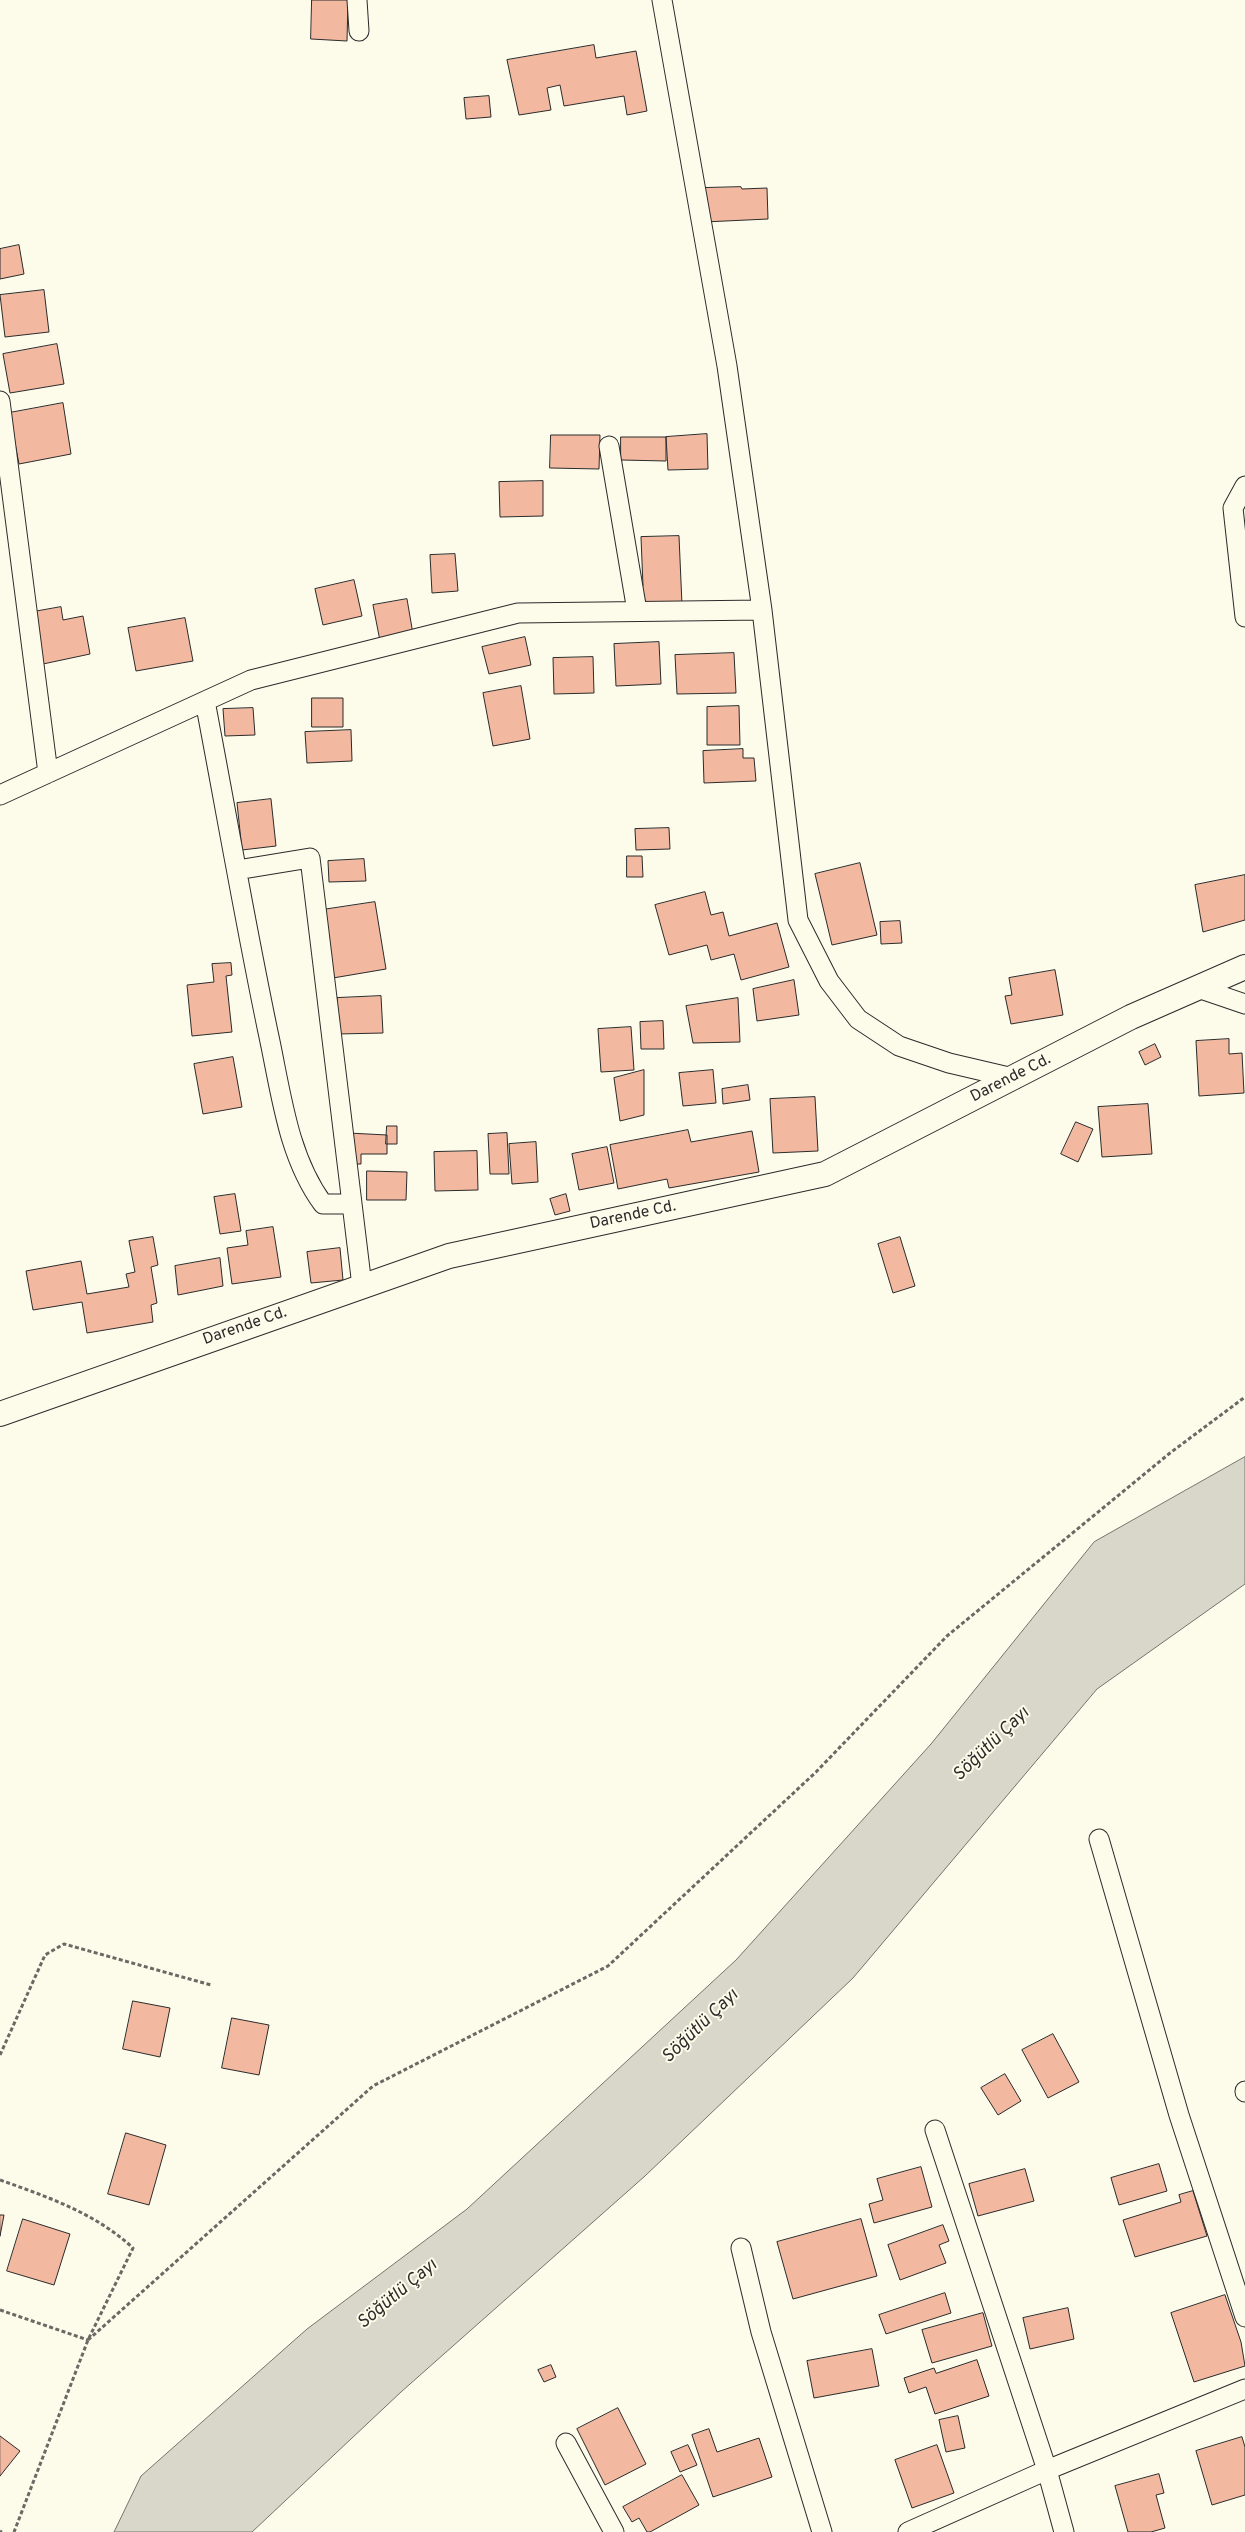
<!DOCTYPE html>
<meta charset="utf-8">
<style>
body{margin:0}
canvas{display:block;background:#fdfbea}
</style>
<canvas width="1245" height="2532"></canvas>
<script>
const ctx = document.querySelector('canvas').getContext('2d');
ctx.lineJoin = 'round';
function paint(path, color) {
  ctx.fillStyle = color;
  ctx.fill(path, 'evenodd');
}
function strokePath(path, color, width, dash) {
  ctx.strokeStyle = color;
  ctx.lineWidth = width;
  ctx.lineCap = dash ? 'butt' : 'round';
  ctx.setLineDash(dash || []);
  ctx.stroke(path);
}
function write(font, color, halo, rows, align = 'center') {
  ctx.font = font + ' Overpass,sans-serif';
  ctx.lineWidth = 4;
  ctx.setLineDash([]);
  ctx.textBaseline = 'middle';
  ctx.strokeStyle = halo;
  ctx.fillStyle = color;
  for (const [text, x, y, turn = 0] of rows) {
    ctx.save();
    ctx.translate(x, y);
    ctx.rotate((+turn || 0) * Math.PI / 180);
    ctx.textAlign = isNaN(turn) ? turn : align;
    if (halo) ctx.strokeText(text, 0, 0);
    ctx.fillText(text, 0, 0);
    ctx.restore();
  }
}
const water = new Path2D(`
 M1245 1457V1584L1097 1689 853 1978 645 2176 401 2392 252 2532H114L141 2476 307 2329 467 2209 736 1960 931 1744 1094 1542Z`);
const building = new Path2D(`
 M312 0H348L347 41 311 39Z
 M594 45 596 58 636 51 647 111 627 115 624 96 564 106 560 85 547 88 551 110 519 115 507 60Z
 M489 96 491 117 466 119 464 98Z
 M741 187 742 189 767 188 768 219 704 222 703 188Z
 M19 245 24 274 0 279V249Z
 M44 290 49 332 5 337 0 295Z
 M57 344 64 384 10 393 3 354Z
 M63 403 71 454 19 464 9 413Z
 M707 434 708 469 668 470 666 437Z
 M551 435H600L599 469 550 468Z
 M621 437H666V461L621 460Z
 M543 481V516L500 517 499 482Z
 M679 536 682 605 640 607 639 587 643 586 641 537Z
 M455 554 458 591 432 593 430 555Z
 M354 580 362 616 323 625 315 589Z
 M407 599 413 634 380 641 373 605Z
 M61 607 63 620 83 616 90 654 43 664 33 612Z
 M185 618 193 661 136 671 128 628Z
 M525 637 531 665 489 674 482 647Z
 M659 642 661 684 616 686 614 644Z
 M734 653 736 693 677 694 675 655Z
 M593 657 594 693 554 694 553 658Z
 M521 686 530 739 493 746 483 693Z
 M312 698H343V727H312Z
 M739 706 740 745H707V707Z
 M253 708 255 735 225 736 223 709Z
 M351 730 352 761 307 763 305 732Z
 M743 749V758H754L756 781 704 783 703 751Z
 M271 799 276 846 242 850 237 803Z
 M669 828 670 849 636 850 635 829Z
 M627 856H642L643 877H627Z
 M364 859 366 881 329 882 328 861Z
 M860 863 877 935 832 945 815 874Z
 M1245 875V920L1203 932 1195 885Z
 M705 892 711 915 723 912 729 936 777 923 789 967 741 980 734 954 711 960 707 945 669 955 655 905Z
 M375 902 386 969 333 978 322 910Z
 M900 921 902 943 881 944 880 922Z
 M231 963 232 975 226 976 232 1032 192 1036 187 985 214 982 212 964Z
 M1055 970 1063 1015 1011 1024 1005 996 1012 995 1009 978Z
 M794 980 799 1015 757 1021 753 989Z
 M381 996 383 1033 338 1034 337 998Z
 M738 998 740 1042 693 1043 686 1006Z
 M663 1021 664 1049H641L640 1022Z
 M631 1027 634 1070 601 1072 598 1029Z
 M1229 1039V1054L1242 1053 1244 1093 1199 1096 1196 1041Z
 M1155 1044 1161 1057 1145 1065 1139 1052Z
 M233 1057 242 1107 203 1114 194 1064Z
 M644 1070V1115L620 1121 614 1078Z
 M713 1070 716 1103 683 1106 679 1073Z
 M748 1085 750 1100 723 1104 722 1089Z
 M815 1097 818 1151 773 1153 770 1099Z
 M1148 1104 1152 1154 1102 1157 1098 1107Z
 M1076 1122 1093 1129 1078 1162 1061 1154Z
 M387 1126H397V1144H386Z
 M688 1130 691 1142 752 1131 759 1172 669 1188 667 1179 618 1189 610 1145Z
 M348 1133 387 1135V1154H361V1164H347Z
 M507 1133 509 1174H490L488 1134Z
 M536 1142 538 1182 512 1184 509 1144Z
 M607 1147 614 1183 579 1190 572 1154Z
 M477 1151 478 1190 435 1191 434 1152Z
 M367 1171 407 1172 406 1200H367Z
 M235 1194 241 1231 220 1234 214 1197Z
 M566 1194 570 1211 555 1215 550 1199Z
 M273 1227 281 1277 232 1284 227 1248 248 1245 246 1231Z
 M153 1237 158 1265 151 1267 157 1303 151 1305 153 1322 87 1333 82 1302 33 1310 26 1271 81 1261 87 1294 129 1287 126 1274 135 1272 129 1241Z
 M900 1237 915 1286 893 1293 878 1244Z
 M340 1248 343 1280 311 1283 307 1252Z
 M220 1258 223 1286 178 1295 175 1266Z
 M133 2001 170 2008 160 2057 123 2049Z
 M232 2018 269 2025 259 2075 222 2068Z
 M1053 2034 1079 2082 1048 2098 1022 2050Z
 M1005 2074 1021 2101 998 2115 981 2088Z
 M126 2133 166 2145 149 2205 108 2194Z
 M1159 2164 1167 2191 1119 2205 1111 2178Z
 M921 2167 932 2207 874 2223 869 2204 883 2200 877 2179Z
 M1025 2169 1034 2201 978 2216 969 2184Z
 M1193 2191 1207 2236 1135 2257 1123 2220 1181 2202 1179 2195Z
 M0 2215H4L0 2236Z
 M23 2219 70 2234 54 2285 7 2271Z
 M861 2219 877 2276 793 2299 777 2242Z
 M943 2225 949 2241 939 2245 946 2263 900 2280 888 2245Z
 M945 2293 951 2313 886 2334 879 2315Z
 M1225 2295 1241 2342 1245 2366 1194 2382 1171 2313Z
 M1068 2308 1074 2339 1030 2349 1023 2318Z
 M983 2313 992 2346 932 2363 922 2330Z
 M872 2349 879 2386 814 2398 807 2361Z
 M977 2360 989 2396 935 2414 926 2387 909 2393 904 2378 934 2368 936 2373Z
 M551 2365 556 2377 544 2382 538 2370Z
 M618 2408 646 2464 605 2485 577 2429Z
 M958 2416 965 2448 946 2452 939 2420Z
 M709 2429 717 2452 759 2438 772 2477 713 2497 692 2435Z
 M0 2436 20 2451 0 2476Z
 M1242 2437 1245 2447V2495L1212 2505 1196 2451Z
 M688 2445 697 2465 680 2472 671 2452Z
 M937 2445 954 2493 912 2508 895 2460Z
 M1159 2474 1164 2493 1156 2495 1165 2528 1151 2532H1128L1115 2486Z
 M682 2475 699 2505 650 2532H647L639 2518 632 2522 623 2507Z`);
const path = new Path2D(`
 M0 2055 45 1955 64 1944 211 1985
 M0 2180C48 2197 95 2213 133 2248L88 2340 14 2532
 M0 2310 88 2340
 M88 2340 373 2086 608 1966 816 1772 947 1636 1170 1453 1245 1397
 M0 2531 2 2532`);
const minor = new Path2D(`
 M357 0 359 31
 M662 0 727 366 762 610 798 920 829 981 858 1019 899 1046 949 1063 1013 1078
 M0 401 48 773
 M609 446 637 611
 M1245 486 1233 508 1245 617
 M205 701C226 811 245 922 268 1032 281 1091 287 1155 323 1204H351
 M0 795 251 680 518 613 762 610
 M237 870 310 858 362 1286
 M1198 988 1245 1004
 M1099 1839 1179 2115 1245 2317
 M1245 2091V2092
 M935 2130 1047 2470 1064 2532
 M741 2248 761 2332 822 2532
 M566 2443 614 2532
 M908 2532 1047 2470 1245 2389`);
const tertiary = new Path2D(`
 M0 1414 449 1256 825 1174 1131 1017 1245 967`);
const streetNames = [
 ["Darende Cd.",1011,1079,-27],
 ["Darende Cd.",633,1216,-12],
 ["Darende Cd.",245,1327,-19]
];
const waterNames = [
 ["Söğütlü Çayı",992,1745,-44],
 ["Söğütlü Çayı",701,2027,-44],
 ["Söğütlü Çayı",398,2295,-40]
];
paint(water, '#d8d7c9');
strokePath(water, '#74746e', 1);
paint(building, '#f2b8a0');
strokePath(building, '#2b2b2b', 1);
strokePath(minor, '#2b2b2b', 21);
strokePath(tertiary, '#2b2b2b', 26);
strokePath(path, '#6a6964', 3, [4, 2.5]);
strokePath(minor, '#fdfbea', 19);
strokePath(tertiary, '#fdfbea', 24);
write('16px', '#2b2b2b', '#fdfbea', streetNames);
write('italic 18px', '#2b2b2b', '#fdfbea', waterNames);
</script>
